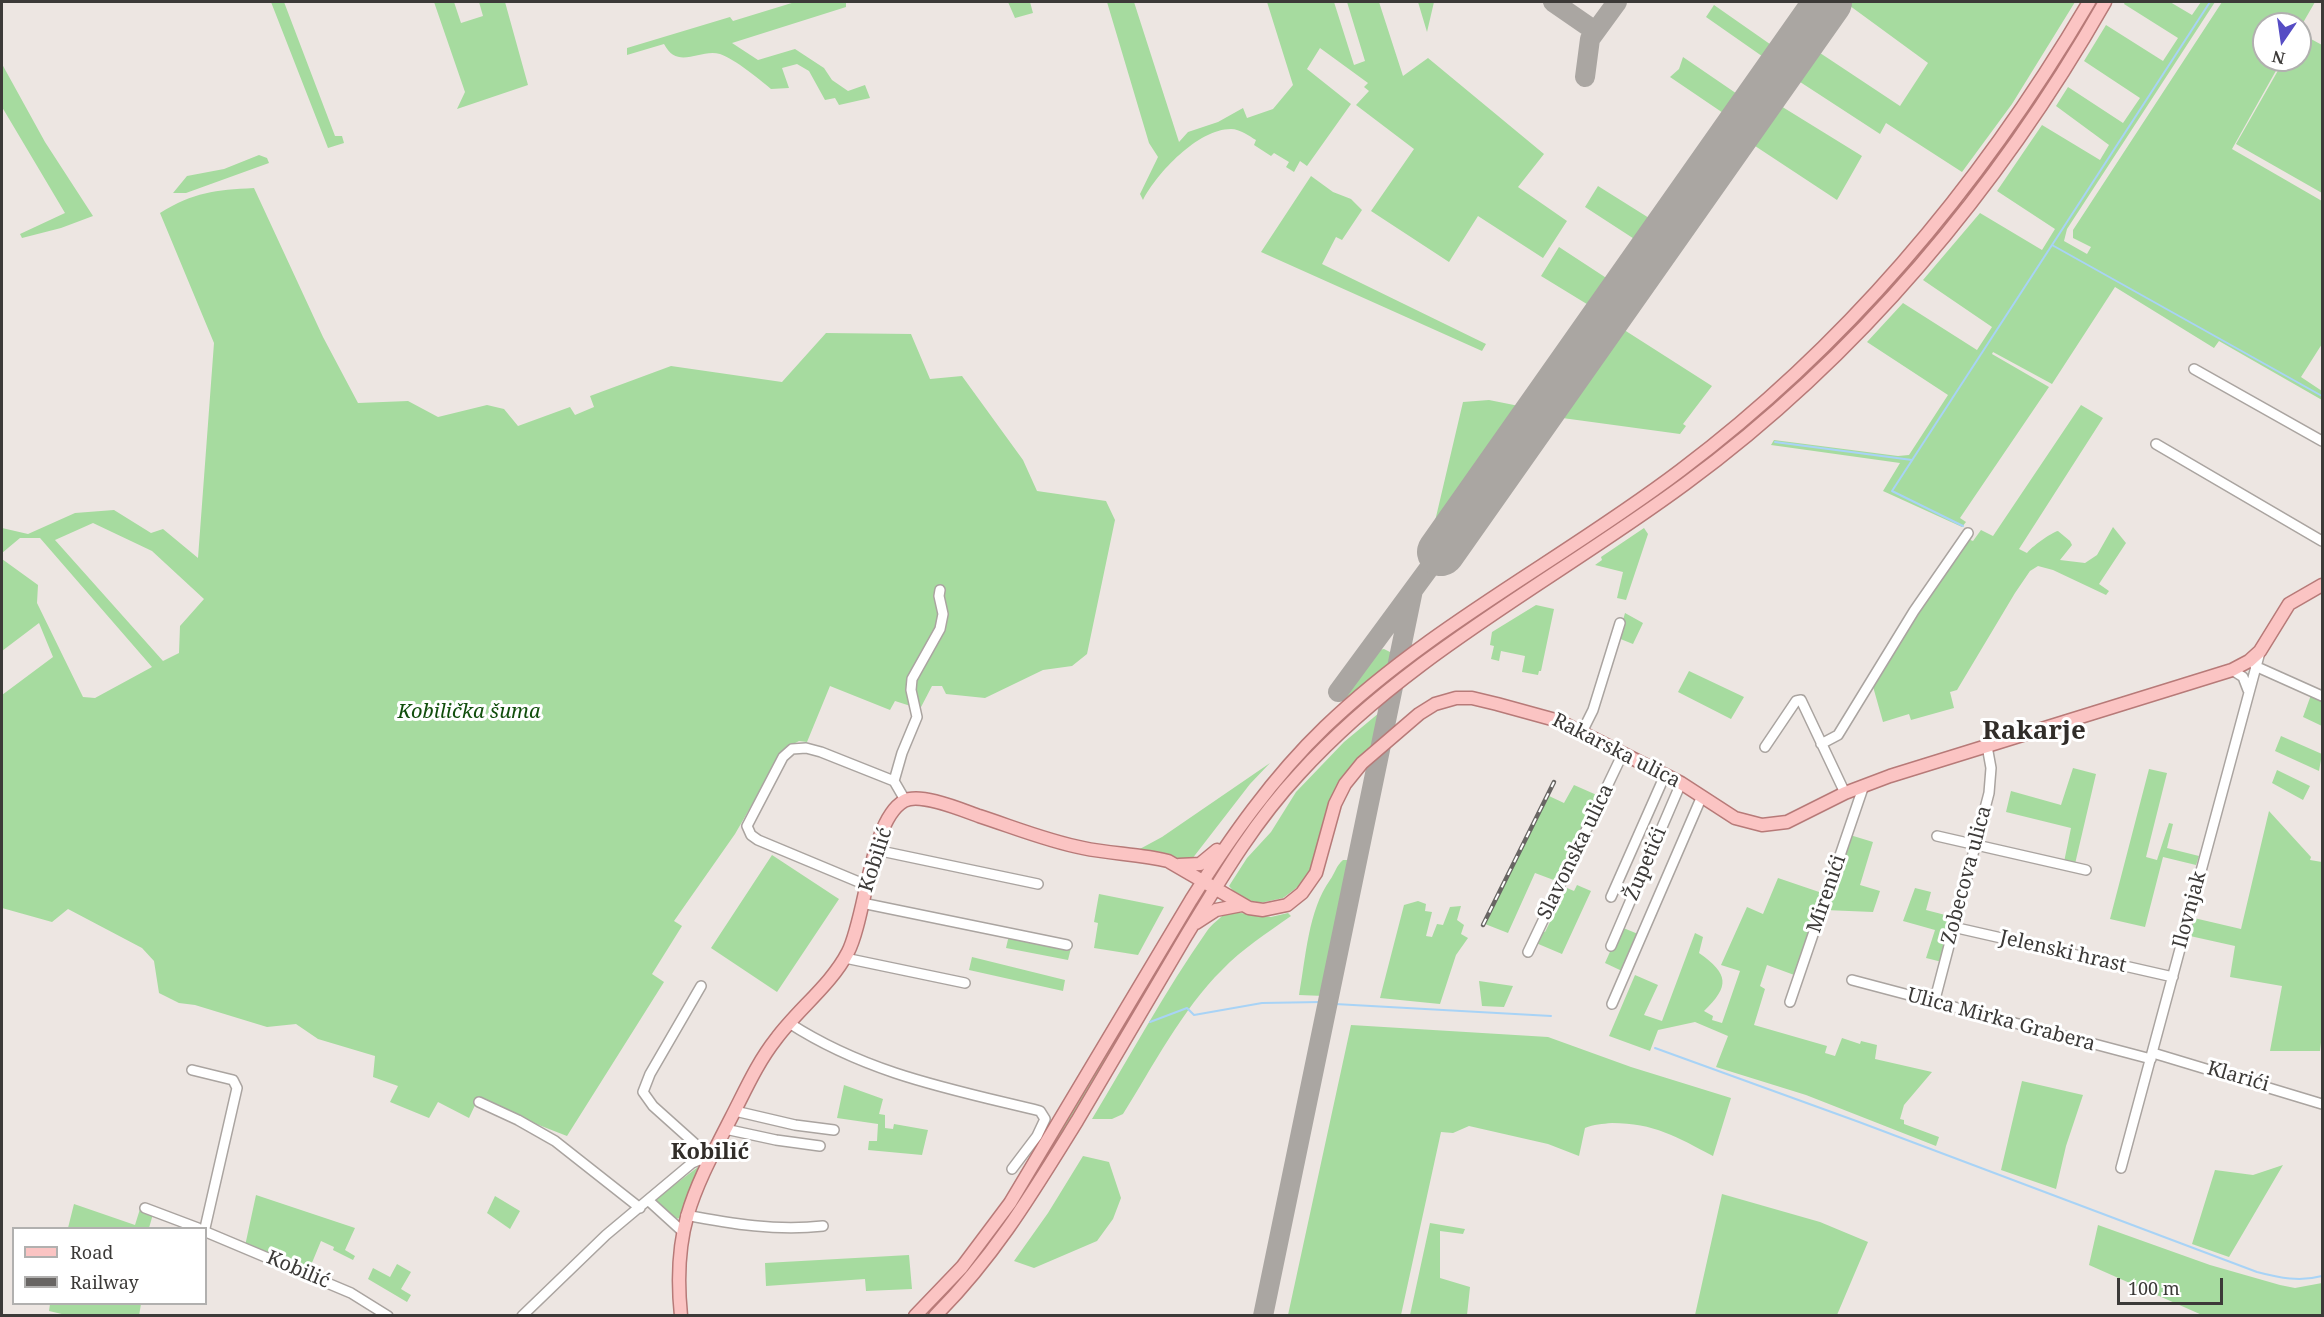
<!DOCTYPE html>
<meta charset="utf-8">
<style>
body{margin:0}
#map{position:relative;width:2324px;height:1317px;overflow:hidden;background:#ede6e2;font-family:"Noto Serif",serif}
canvas{display:block}
.frame{position:absolute;inset:0;border:3px solid #3c3a38;pointer-events:none}
.legend{position:absolute;left:12px;top:1227px;width:195px;height:78px;box-sizing:border-box;background:#fff;border:2px solid #b1b0af;margin:0;padding:8px 10px;list-style:none;font-size:18px;color:#3c3a38}
.legend li{display:flex;align-items:center;gap:12px;height:30px}
.legend b{width:30px;border:2px solid #b1b0af}
.north{position:absolute;left:2252px;top:12px;width:60px;height:60px;box-sizing:border-box;background:#fff;border:2px solid #b1b0af;border-radius:50%;rotate:193deg;font-size:16px;font-weight:700;line-height:24px;text-align:center;color:#3c3a38}
.north::after{content:'';display:block;margin:auto;width:21px;height:27px;background:#564dc4;clip-path:polygon(50% 0,100% 100%,50% 72%,0 100%)}
.scale{position:absolute;left:2117px;top:1278px;width:106px;height:27px;box-sizing:border-box;border:3px solid #3c3a38;border-top:0;padding-left:8px;font-size:18px;line-height:21px;white-space:nowrap;color:#3c3a38;-webkit-text-stroke:4px #fff;paint-order:stroke}
</style>
<div id="map">
<canvas width="2324" height="1317"></canvas>
<div class="frame"></div>
<ul class="legend">
<li><b style="height:8px;background:#fbc4c3"></b>Road</li>
<li><b style="height:8px;background:#686563"></b>Railway</li>
</ul>
<div class="north">N</div>
<div class="scale">100 m</div>
</div>
<script>
const ctx = document.querySelector('canvas').getContext('2d');
ctx.lineJoin = 'round';
function paint(path, color) {
  ctx.fillStyle = color;
  ctx.fill(path, 'evenodd');
}
function strokePath(path, color, width, dash) {
  ctx.strokeStyle = color;
  ctx.lineWidth = width;
  ctx.lineCap = dash ? 'butt' : 'round';
  ctx.setLineDash(dash || []);
  ctx.stroke(path);
}
function write(font, color, halo, rows, align = 'center') {
  ctx.font = font + ' "Noto Serif",serif';
  ctx.lineWidth = 6;
  ctx.setLineDash([]);
  ctx.textBaseline = 'middle';
  ctx.strokeStyle = halo;
  ctx.fillStyle = color;
  for (const [text, x, y, turn = 0] of rows) {
    ctx.save();
    ctx.translate(x, y);
    ctx.rotate((+turn || 0) * Math.PI / 180);
    ctx.textAlign = isNaN(turn) ? turn : align;
    if (halo) ctx.strokeText(text, 0, 0);
    ctx.fillText(text, 0, 0);
    ctx.restore();
  }
}
const green = new Path2D(`
 M271 2H284L335 136H342L344 143 328 148Z
 M434 2H454L461 23 483 16 479 2H505L528 85 457 109 465 92Z
 M795 2H846V7L732 43 758 60 795 49 824 68 832 80 848 91 865 85 870 98 839 105 835 98 825 100 809 71 797 64 782 68 789 88 771 89C758 78 736 60 720 54 700 48 678 71 664 44L627 55V48L730 17 733 21Z
 M1008 2H1030L1033 13 1015 18Z
 M1107 2H1134L1179 142 1188 132 1218 122 1243 108 1247 118 1273 109 1293 85 1267 2H1334L1354 65 1365 61 1347 2H1379L1403 76 1428 58 1544 154 1518 187 1567 221 1543 258 1478 216 1449 262 1371 211 1414 149 1356 105 1369 91 1364 87 1368 83 1320 48 1307 69 1351 104 1307 166 1300 161 1294 172 1286 167 1289 162 1274 153 1271 156 1254 145 1256 140C1249 136 1240 129 1231 129 1198 129 1157 173 1143 200L1140 194 1158 157 1149 143Z
 M1418 2H1434L1427 32Z
 M1847 2H2075L2012 104 1962 172 1886 123 1880 134 1794 78 1814 49 1900 106 1928 63 1846 3Z
 M2125 2H2170L2192 15 2201 2H2215L2067 229 2064 241 2087 254 2091 247 2073 238V230L2222 2H2315L2300 28V24H2264V60H2282L2232 149 2322 201V344L2301 377 2322 391V400L2219 341 2214 348 2115 287 2052 384 1993 352 1992 354 2049 387 1960 518 1966 522 1962 527 1883 491 1900 463 1771 445 1774 440 1898 456 1909 455 1948 395 1867 342 1903 303 1977 350 1992 327 1923 280 1980 213 2042 250 2055 229 1997 191 2042 125 2100 160 2109 145 2056 106 2068 87 2123 123 2140 98 2084 61 2106 25 2163 61 2178 38 2124 4Z
 M1714 5 1777 49 1769 61 1706 17Z
 M2300 33 2322 45V193L2236 144 2284 60H2300Z
 M1683 57 1743 98 1729 117 1670 77 1679 69Z
 M2 64 45 142 93 216 61 228 22 238 20 234 65 213 2 107Z
 M1776 103 1862 156 1837 200 1749 142Z
 M259 155 267 158 269 163 186 193H173L187 176 224 169Z
 M1311 176 1333 192 1351 199 1362 210 1342 240 1336 237 1322 264 1486 344 1482 351 1261 252Z
 M1598 186 1657 223 1642 244 1585 207Z
 M254 188 323 337 358 403 408 401 438 417 487 405 504 409 518 426 570 407 575 415 594 407 590 396 671 366 782 382 826 333 911 334 930 379 962 376 1023 460 1037 491 1106 501 1115 520 1087 654 1072 666 1043 670 985 698 946 694 942 686H932L920 709 895 701 890 710 830 686 807 742 799 741 784 749 735 834 674 921 682 926 652 974 664 982 567 1136 477 1101 469 1118 438 1102 429 1118 390 1102 398 1086 373 1077 375 1056 318 1039 296 1024 267 1027 195 1005 179 1003 159 993 154 961 142 948 68 909 52 922 2 908V695L53 657 39 623 2 651V559L38 585 37 603 83 697 95 698 152 667 40 538H20L2 553V528L28 534 75 513 114 510 151 533 163 529 198 558 214 343 160 213C194 192 215 190 254 188ZM93 523 152 551 204 599 180 626 179 653 163 661 55 540Z
 M1559 247 1614 283 1595 309 1541 276Z
 M1618 326 1712 386 1683 424 1686 426 1680 434 1555 417Z
 M1489 400 1524 407 1434 535 1432 534 1463 402Z
 M2081 405 2103 418 2019 549 2027 553C2030 548 2052 532 2058 531L2070 541 2072 545 2060 560 2085 563 2097 555 2113 527 2126 543 2099 584 2109 591 2106 595 2053 570 2038 566 2030 571 2015 593 1957 690 1950 692 1954 708 1911 720 1909 714 1883 722 1872 683 1917 612 1968 539 1973 541 1981 530 1993 536Z
 M1644 528 1648 534 1626 600 1617 598 1623 572 1595 565 1602 560 1601 557Z
 M1536 605 1554 609 1541 671H1539L1538 675 1522 672 1525 656 1501 651 1499 661 1491 659 1494 646 1490 645 1492 632Z
 M1625 613 1643 623 1633 644 1618 638Z
 M1384 649 1392 653 1394 662 1344 703 1339 699 1379 650Z
 M1689 671 1744 697 1731 719 1678 692Z
 M2311 695 2322 700V726L2303 717Z
 M1385 708 1377 743 1330 803 1311 868 1303 883 1283 898 1260 903 1244 899 1236 894 1229 886 1247 858 1271 832 1296 792 1344 742Z
 M2281 736 2322 754 2319 771 2275 751Z
 M1270 763 1250 784 1192 859 1180 860 1161 852 1138 850 1162 837Z
 M2073 768 2096 774 2075 864 2064 862 2071 828 2006 812 2011 791 2061 805Z
 M2149 769 2167 773 2146 857 2157 860 2169 823 2173 824 2167 848 2199 856 2196 865 2163 857 2145 927 2110 919Z
 M2277 770 2310 786 2303 800 2272 783Z
 M1574 785 1599 796 1559 882 1535 873 1508 933 1485 924 1549 796 1564 803Z
 M2269 811 2311 857 2310 860 2322 862V1034L2320 1051H2270L2282 986 2230 977 2235 946 2190 936 2194 918 2241 929Z
 M1850 835 1873 842 1860 885 1880 891 1873 912 1825 910Z
 M772 855 839 899 777 992 711 948Z
 M1343 860H1352L1324 996 1299 995C1306 957 1308 911 1330 880 1335 873 1336 866 1343 860Z
 M1778 878 1825 894 1797 976 1767 965 1760 986 1765 989 1754 1025 1827 1046 1825 1053 1835 1056 1842 1038 1860 1044 1861 1041 1877 1045 1875 1059 1932 1072 1904 1105 1900 1119 1904 1120V1124L1939 1137 1936 1146 1806 1095 1716 1067 1728 1036 1695 1022 1658 1030 1650 1051 1609 1036 1635 975 1658 985 1644 1015 1662 1021 1695 933 1703 937 1699 953C1729 974 1730 986 1704 1011L1713 1016 1712 1020 1722 1023 1740 971 1721 965 1747 907 1763 914Z
 M1577 885 1591 891 1562 954 1536 943 1541 931 1545 932 1567 888 1574 891Z
 M1915 888 1931 892 1926 910 1953 917 1942 962 1926 958 1935 930 1903 921Z
 M1099 894 1164 907 1138 955 1094 948 1098 923 1094 922Z
 M1418 901 1426 904 1425 911 1432 912 1426 936 1432 937 1437 924 1443 925 1450 907 1461 906 1457 920 1464 925 1461 934 1468 938 1456 955 1440 1004 1380 998 1404 905Z
 M1226 911 1271 917 1288 913 1291 916C1267 933 1242 949 1222 970 1183 1008 1152 1068 1123 1114L1112 1119H1092C1130 1056 1165 991 1207 931 1212 923 1221 919 1226 911Z
 M1621 927 1638 934 1622 971 1605 963Z
 M1181 928 1156 970 1145 997 1034 1182 974 1266 930 1315 921 1316 954 1281Z
 M1009 935 1071 948 1068 960 1006 948Z
 M972 957 1065 980 1063 991 969 970Z
 M1479 981 1513 986 1504 1007 1482 1006Z
 M1351 1025 1548 1037 1631 1067 1731 1098 1713 1156C1677 1137 1654 1123 1612 1123 1602 1124 1594 1124 1585 1128L1579 1156 1548 1144 1469 1126 1453 1133 1441 1132 1401 1315H1288Z
 M2022 1081 2083 1095 2066 1146 2056 1189 2001 1170Z
 M844 1085 883 1099 879 1114 885 1115V1128L893 1129 894 1124 928 1130 922 1155 868 1150 869 1141H877L878 1124 837 1118Z
 M1083 1156 1109 1162 1121 1198 1113 1219 1097 1241 1034 1268 1014 1261 1048 1213Z
 M702 1164 681 1218 674 1219 657 1203V1198Z
 M2283 1165 2229 1257 2192 1244 2215 1170 2253 1175Z
 M1722 1194 1820 1222 1868 1242 1837 1315H1695Z
 M256 1195 355 1228 345 1250 355 1256 353 1260 333 1250 334 1247 321 1241 309 1270 245 1246Z
 M495 1196 520 1211 510 1229 487 1213Z
 M74 1204 135 1225 140 1209 153 1214 149 1228H68Z
 M1430 1223 1465 1229 1463 1234 1440 1231V1278L1470 1287 1467 1315H1410Z
 M2098 1225 2210 1265 2280 1285 2295 1288 2322 1283V1315H2202L2089 1265Z
 M909 1255 912 1289 866 1291 865 1279 766 1286 765 1263Z
 M397 1264 411 1272 401 1289 411 1295 407 1302 368 1279 373 1268 390 1277Z
 M50 1304H141L139 1316 66 1315 49 1311Z`);
const stream = new Path2D(`
 M2052 245 2210 2
 M1775 442 1912 460
 M1963 526 1892 491 2052 245 2322 396
 M1335 1004 1551 1016
 M1150 1022 1187 1008 1194 1015 1262 1003 1321 1002
 M1655 1048 1859 1122 2257 1272C2280 1278 2300 1282 2322 1276`);
const taxiway = new Path2D(`
 M1553 2 1595 31
 M1585 77 1590 39 1617 2
 M1338 692 1441 552
 M1263 1316 1413 590`);
const runway = new Path2D(`
 M1441 552 1828 2`);
const minor = new Path2D(`
 M2194 369 2322 441
 M2156 444 2322 541
 M2255 666 2322 696
 M2232 670 2243 677 2248 690
 M1582 732 1593 710 1620 623
 M1821 744 1838 735 1914 611 1968 533
 M1765 747 1796 701 1801 700 1845 793
 M905 800 894 781 902 753 917 717 911 690 912 679 940 629 943 614 939 596 940 590
 M1937 836 2086 870
 M876 850 1038 884
 M866 885 758 840 751 835 747 826 783 757 792 749 806 748 821 752 894 781
 M1611 897 1665 775
 M862 903 1067 945
 M1953 927 2173 977
 M1611 946 1681 783
 M1528 952 1623 753
 M845 958 965 983
 M1852 980 2151 1059
 M701 986 650 1074 643 1092 653 1106 711 1158
 M1790 1002 1864 785
 M1934 1003 1989 793 1991 768 1987 746
 M1612 1004 1702 796
 M789 1023C868 1074 950 1089 1040 1111L1045 1119 1037 1136 1012 1169
 M2153 1053 2322 1104
 M192 1070 233 1080 237 1088 205 1228
 M479 1102 518 1120 555 1141 640 1208
 M735 1111 795 1125 834 1130
 M725 1129 776 1140 820 1146
 M2121 1168 2260 652
 M649 1201 682 1231
 M145 1208 198 1228
 M686 1215C732 1224 776 1231 823 1226
 M206 1232 351 1293 388 1316
 M522 1316 606 1235 692 1163 699 1160 709 1161`);
const major = new Path2D(`
 M1179 865 1200 864 1217 850
 M1196 923 1216 910 1242 905
 M681 1316C672 1229 693 1192 731 1118 745 1091 757 1063 776 1039 798 1009 831 985 848 952 866 917 870 820 904 801 920 792 962 810 979 816 1013 827 1047 841 1083 848 1111 854 1140 854 1168 861L1249 908 1263 910 1287 905 1302 893 1316 873 1335 804 1345 784 1362 763 1419 714 1435 704 1456 698H1472L1497 704 1559 721 1681 783 1735 818 1762 825 1787 822 1845 793 1890 776 2232 670 2249 661 2260 651 2289 604 2322 585
 M915 1316 962 1267 1010 1203 1191 900C1230 838 1273 777 1325 727 1431 625 1564 559 1681 470 1848 344 1983 182 2089 2
 M935 1316C995 1256 1033 1192 1077 1121 1114 1059 1150 997 1186 936 1220 880 1254 822 1299 774 1408 654 1555 580 1685 484 1858 357 1999 188 2105 2`);
const rail = new Path2D(`
 M1483 925 1554 782`);
const parkNames = [
 ["Kobilička šuma",469,712]
];
const streetNames = [
 ["Rakarska ulica",1616,751,27],
 ["Slavonska ulica",1576,852,-64],
 ["Kobilić",876,860,-72],
 ["Župetići",1646,864,-67],
 ["Zobecova ulica",1967,875,-75],
 ["Mirenići",1827,894,-71],
 ["Ilovnjak",2190,910,-75],
 ["Jelenski hrast",2063,952,13],
 ["Ulica Mirka Grabera",2001,1020,15],
 ["Klarići",2238,1077,16],
 ["Kobilić",298,1270,23]
];
const quarterNames = [
 ["Kobilić",710,1153]
];
const districtNames = [
 ["Rakarje",2034,732]
];
paint(green, '#a6db9f');
strokePath(stream, '#a8d3f6', 2);
strokePath(taxiway, '#aaa6a2', 20);
strokePath(runway, '#aaa6a2', 48);
strokePath(minor, '#aaa4a0', 12);
strokePath(major, '#b77a78', 15);
strokePath(minor, '#fff', 9);
strokePath(major, '#fbc4c3', 12);
strokePath(rail, '#686563', 4.5);
strokePath(rail, '#fff', 2, [7]);
write('italic 20px', '#114e0c', '#fff', parkNames);
write('20px', '#3c3a38', '#fff', streetNames);
write('bold 22px', '#312d29', '#fff', quarterNames);
write('bold 26px', '#312d29', '#fff', districtNames);
</script>
